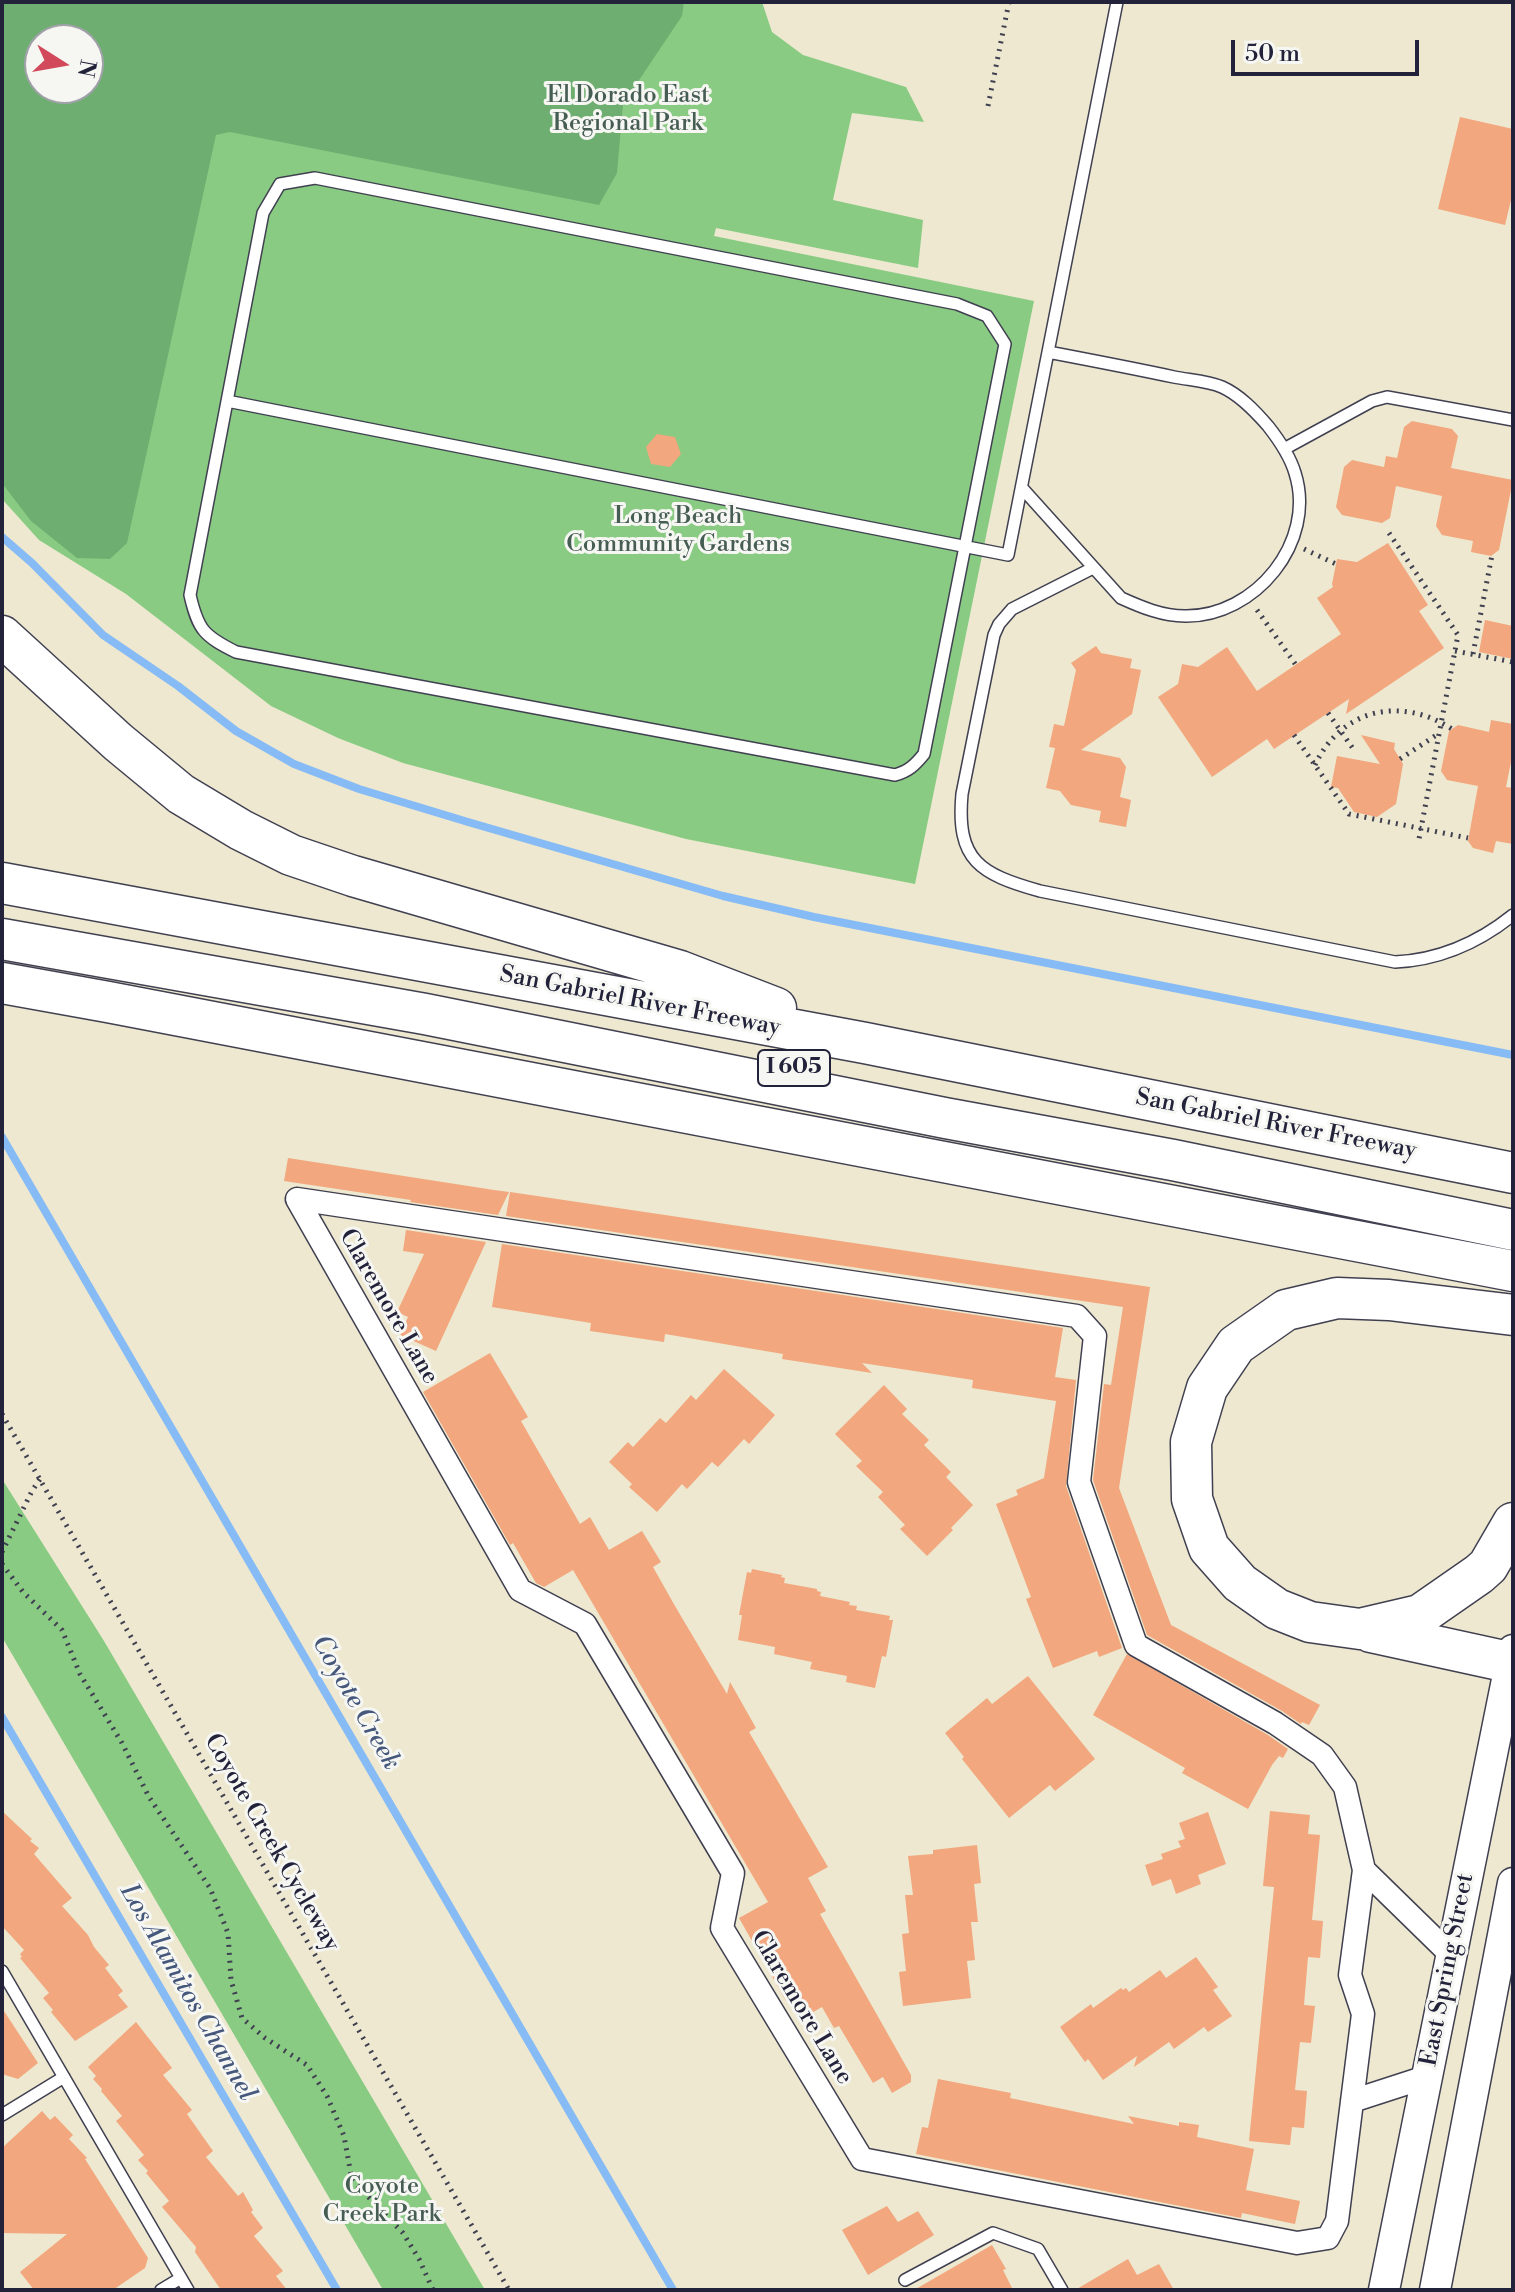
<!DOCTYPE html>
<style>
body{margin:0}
#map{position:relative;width:1515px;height:2292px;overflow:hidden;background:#ede8cf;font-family:"Libre Bodoni",serif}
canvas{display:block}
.frame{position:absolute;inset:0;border:4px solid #22223b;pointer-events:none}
.north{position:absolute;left:24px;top:24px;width:80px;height:80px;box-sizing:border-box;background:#f6f6f2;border:2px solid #a1a1a9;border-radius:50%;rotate:101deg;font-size:22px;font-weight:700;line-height:32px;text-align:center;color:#22223b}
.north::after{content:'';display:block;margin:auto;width:28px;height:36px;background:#d1495b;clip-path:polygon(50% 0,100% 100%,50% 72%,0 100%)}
.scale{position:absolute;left:1231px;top:40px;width:188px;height:36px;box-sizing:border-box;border:4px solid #22223b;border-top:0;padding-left:10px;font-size:24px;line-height:28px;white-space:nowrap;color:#22223b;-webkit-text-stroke:6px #f6f6f2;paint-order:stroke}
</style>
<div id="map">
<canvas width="1515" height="2292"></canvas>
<div class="frame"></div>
<div class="north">N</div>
<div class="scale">50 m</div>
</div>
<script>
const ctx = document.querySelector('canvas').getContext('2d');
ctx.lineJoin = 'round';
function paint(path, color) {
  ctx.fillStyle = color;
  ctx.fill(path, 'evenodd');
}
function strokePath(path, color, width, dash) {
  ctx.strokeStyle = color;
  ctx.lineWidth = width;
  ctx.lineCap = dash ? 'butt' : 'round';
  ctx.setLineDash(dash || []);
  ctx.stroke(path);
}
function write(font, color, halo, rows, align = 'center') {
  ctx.font = font + ' "Libre Bodoni",serif';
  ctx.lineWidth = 6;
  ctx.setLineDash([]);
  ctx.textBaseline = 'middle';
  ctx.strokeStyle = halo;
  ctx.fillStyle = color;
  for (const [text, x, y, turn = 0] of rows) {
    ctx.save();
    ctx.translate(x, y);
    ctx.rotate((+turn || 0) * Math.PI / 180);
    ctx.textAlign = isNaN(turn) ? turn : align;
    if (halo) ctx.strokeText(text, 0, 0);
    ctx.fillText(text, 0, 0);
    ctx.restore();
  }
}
const green = new Path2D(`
 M2 2H762L772 32 803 55 906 87 924 122 852 113 833 200 923 220 918 268 716 228 714 236 1034 301 915 884 686 839 403 763 338 738 271 706 126 594 39 540 2 499ZM40 40H88V88H40Z
 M2 1479 104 1641 485 2290H383L2 1637Z`);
const forest = new Path2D(`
 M2 2H684L682 16 623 104 617 173 599 205 230 132 216 135 127 543 110 559 77 558 31 521 2 483ZM40 40H88V88H40Z`);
const stream = new Path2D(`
 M2 537 32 563 103 635 178 686 236 731 294 764 359 789 468 822 723 896 814 917 1513 1055
 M2 1137 673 2290
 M2 1717 337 2290`);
const building = new Path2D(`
 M1460 117 1513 129V192L1505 225 1438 209Z
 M1412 421 1452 429 1458 436 1451 468 1513 480 1499 550 1491 556 1471 552 1473 541 1442 535 1436 526 1442 496 1396 486 1390 518 1382 523 1342 515 1336 507 1344 467 1352 460 1384 467 1386 456 1397 458 1404 427Z
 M657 434 675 437 681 454 670 467 651 464 646 447Z
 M1388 543 1428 605 1419 611 1444 648 1346 714 1349 699 1274 749 1267 739 1212 777 1158 697 1178 684 1182 664 1198 667 1227 647 1257 691 1341 634 1317 598 1333 587 1332 584 1337 559 1357 562Z
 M1485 620 1513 626V659L1479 652Z
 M1096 646 1101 653 1132 659 1130 668 1141 670 1132 714 1081 750 1120 758 1126 767 1120 797 1131 800 1126 827 1099 822 1101 811 1071 805 1060 791 1046 788 1055 748 1049 747 1054 724 1064 726 1076 670 1071 663Z
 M1491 720 1513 724V752L1506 787 1513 788V844L1496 841 1493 853 1473 848 1468 841 1478 786 1447 780 1441 771 1449 731 1458 725 1489 732Z
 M1361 735 1395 743 1394 749 1403 764 1396 804 1377 817 1354 812 1338 788 1331 787 1337 756 1380 764Z
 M288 1158 494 1190 509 1192 498 1215 410 1202 411 1200 284 1181Z
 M510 1192 1150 1287 1119 1488 1171 1625 1320 1705 1309 1725 1302 1722 1301 1724 1282 1711 1147 1635 1093 1480 1104 1384 1111 1385 1123 1307 506 1216Z
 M406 1230 486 1242 436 1351 400 1335 408 1317 397 1312 424 1254 403 1251Z
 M502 1244 1063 1328 1055 1377 1076 1380 1066 1486 1122 1648 1099 1657 1097 1651 1053 1668 1026 1599 1031 1597 996 1504 1018 1495 1016 1490 1044 1478 1056 1401 972 1388 973 1380 862 1363 872 1373 782 1359 783 1354 665 1334 664 1342 590 1331 591 1323 492 1307Z
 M490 1353 528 1417 521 1421 580 1524 590 1517 609 1550 642 1531 661 1562 653 1567 675 1606 727 1694 730 1682 756 1728 749 1732 828 1867 808 1878 826 1911 820 1914 911 2075V2082L892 2093 883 2077 873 2083 839 2026 834 2028 822 2007 801 2019 790 1999 786 2001 739 1918 768 1902 573 1570 544 1587 536 1583 513 1543 510 1545 423 1392Z
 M724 1369 775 1415 749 1444 744 1439 718 1467 712 1462 687 1489 682 1484 657 1512 629 1487 632 1484 609 1462 628 1442 633 1447 660 1418 666 1423 691 1395 696 1400Z
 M884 1385 907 1409 902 1414 929 1440 924 1445 951 1472 946 1477 973 1505 951 1528 953 1530 927 1556 900 1529 905 1525 878 1497 883 1492 856 1466 862 1461 835 1434Z
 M752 1569 782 1575 781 1577 785 1578 784 1583 817 1589V1591L821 1592 820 1596 850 1602 849 1605 857 1606 856 1610 890 1616 889 1620H893L886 1657 882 1656 875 1688 846 1682 847 1676 810 1669 812 1662 774 1654 775 1647 738 1640 742 1615H739L747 1572 751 1573Z
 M1127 1654 1268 1735 1288 1749 1283 1758 1279 1756 1272 1765 1248 1809 1182 1773 1185 1768 1093 1715Z
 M1028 1676 1095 1759 1055 1791 1050 1785 1009 1818 962 1759 964 1757 945 1733 987 1698 992 1704Z
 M2 1811 32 1839 30 1841 39 1848 34 1854 72 1898 62 1906 88 1935 94 1947 109 1965 105 1968 123 1991 118 1995 128 2007 75 2041 51 2012 53 2010 43 1998 49 1993 20 1958 22 1957 20 1954 24 1950 2 1926Z
 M1270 1811 1310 1815 1308 1834 1320 1835 1312 1920 1323 1921 1320 1958 1308 1957 1304 2005 1315 2006 1311 2043 1300 2042 1295 2090 1307 2091 1304 2128 1292 2127 1290 2145 1249 2141 1274 1887 1263 1886Z
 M1208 1812 1226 1864 1198 1875 1201 1884 1176 1894 1171 1879 1152 1886 1145 1865 1163 1859 1161 1854 1181 1847 1178 1841 1185 1839 1179 1823Z
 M977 1845 981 1883 974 1884 978 1922H971L975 1960 967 1961 971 1998 903 2006 899 1972 906 1971 902 1934 909 1933 905 1895H913L908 1856 933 1854V1850Z
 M1196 1957 1218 1987 1213 1990 1232 2016 1208 2032 1204 2027 1174 2049 1169 2042 1134 2067 1137 2056 1103 2080 1088 2059 1085 2062 1060 2027 1091 2004 1093 2008 1121 1988 1123 1990 1126 1988 1129 1992 1160 1970 1166 1978Z
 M2 2008 38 2063 18 2079 2 2074Z
 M136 2022 172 2068 163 2075 192 2110 187 2114 213 2151 206 2157 238 2196 243 2192 253 2210 251 2212 263 2228 254 2236 283 2271 276 2276 287 2290H221L195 2252 196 2247 162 2207 169 2201 146 2173 148 2171 138 2160 144 2155 116 2121 122 2116 101 2091 102 2089 93 2079 96 2076 88 2067Z
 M938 2079 1011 2093 1010 2098 1134 2124 1128 2116 1179 2126V2122L1199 2125 1197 2137 1254 2149 1246 2190 1300 2201 1295 2224 1242 2213 1241 2218 916 2154 922 2127 928 2128Z
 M42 2111 50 2120 55 2116 73 2135 69 2139 87 2158 85 2159 148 2258 145 2268 113 2290H34L20 2272 67 2234 2 2233V2148Z
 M887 2206 898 2222 918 2211 934 2235 868 2275 842 2230Z
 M992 2245 1006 2269 1003 2270 1013 2290H914Z
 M1128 2259 1137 2275 1159 2264 1174 2290H1075Z`);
const path = new Path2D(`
 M988 106 1009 2
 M1389 533 1458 635 1418 844
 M1304 549 1336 564
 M1257 610 1296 665
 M1455 651 1513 662
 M1473 654 1492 555
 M1328 713 1354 750
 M1294 735 1349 814 1468 838
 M1400 759 1438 734
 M1315 765C1342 708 1401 696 1452 729
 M2 1414 509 2290
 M2 1552 32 1491 40 1479
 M2 1564 23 1592 62 1630 80 1674 122 1743 149 1797 210 1888 228 1933 231 1980 242 2018 265 2038 307 2065 327 2096 344 2136 352 2180 403 2233 419 2259 433 2290`);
const service = new Path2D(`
 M315 178 957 304 987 316 1005 344 924 754C915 765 909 771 895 775L236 652C204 636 198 630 190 595L263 213 280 184Z
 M227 401 1008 555 1117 2
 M1284 449 1372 401 1387 397 1513 420
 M1022 488 1121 598C1141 607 1162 616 1185 616 1255 617 1317 542 1295 473 1290 456 1279 440 1268 426 1255 411 1240 395 1222 387 1208 381 1189 380 1174 377 1132 368 1090 360 1048 352
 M1093 568 1012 609 999 624 994 635 962 794C956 861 980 874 1040 891L1395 962C1440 960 1478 943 1513 915
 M2 1971 188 2290
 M2 2115 64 2077
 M905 2280 993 2233 1038 2249 1062 2290
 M161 2290 181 2278`);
const minor = new Path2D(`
 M297 1199 1077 1316 1095 1336 1079 1482 1136 1645 1275 1723 1322 1755 1345 1787 1364 1870 1350 1975 1363 2014 1337 2221 1328 2238 1297 2243 862 2159 722 1928 733 1873 585 1624 520 1590Z
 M1364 1870 1450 1954
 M1352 2101 1426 2077`);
const secondary = new Path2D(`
 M1384 2290 1513 1650
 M1435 2290 1513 1883`);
const motorway = new Path2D(`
 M2 636 118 742 181 794 241 830 291 855 353 876 680 971 776 1008
 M2 883 865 1043 1513 1173
 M2 939 425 1014 945 1118 1173 1160 1513 1230
 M2 983 108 1002 1513 1271
 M1513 1315 1389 1300 1337 1298 1286 1310 1236 1345 1207 1388 1191 1442 1192 1499 1209 1548 1240 1583 1277 1609 1310 1622 1360 1629 1420 1615 1479 1574 1488 1566 1513 1523
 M1371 1632 1513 1663`);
const shields = [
 [794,1068,72]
];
const shieldNames = [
 ["I 605",794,1068]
];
const parkNames = [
 ["El Dorado East",628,96],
 ["Regional Park",628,124],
 ["Long Beach",678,517],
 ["Community Gardens",678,545],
 ["Coyote",382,2187],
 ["Creek Park",382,2215]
];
const streetNames = [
 ["San Gabriel River Freeway",640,1002,11],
 ["San Gabriel River Freeway",1276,1125,11],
 ["Claremore Lane",388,1307,60],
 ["Coyote Creek Cycleway",271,1843,60],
 ["East Spring Street",1448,1970,-79],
 ["Claremore Lane",801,2008,59]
];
const waterNames = [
 ["Coyote Creek",355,1703,60],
 ["Los Alamitos Channel",187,1993,60]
];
paint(green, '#89cb83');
paint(forest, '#6eaf71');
strokePath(stream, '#86bbf5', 8);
paint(building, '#f2a77e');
strokePath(service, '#404051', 14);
strokePath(minor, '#404051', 25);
strokePath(secondary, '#404051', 33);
strokePath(motorway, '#404051', 43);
strokePath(path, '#404051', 5, [2, 6]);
strokePath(service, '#fff', 11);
strokePath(minor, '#fff', 22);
strokePath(secondary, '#fff', 30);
strokePath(motorway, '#fff', 40);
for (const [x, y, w] of shields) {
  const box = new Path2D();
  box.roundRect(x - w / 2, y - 18, w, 36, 6);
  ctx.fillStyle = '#f6f6f2';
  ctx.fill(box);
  strokePath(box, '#22223b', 2);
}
write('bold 22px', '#22223b', null, shieldNames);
write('24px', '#465d54', '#f6f6f2', parkNames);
write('24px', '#22223b', '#f6f6f2', streetNames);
write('italic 26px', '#45587c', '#f6f6f2', waterNames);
</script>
